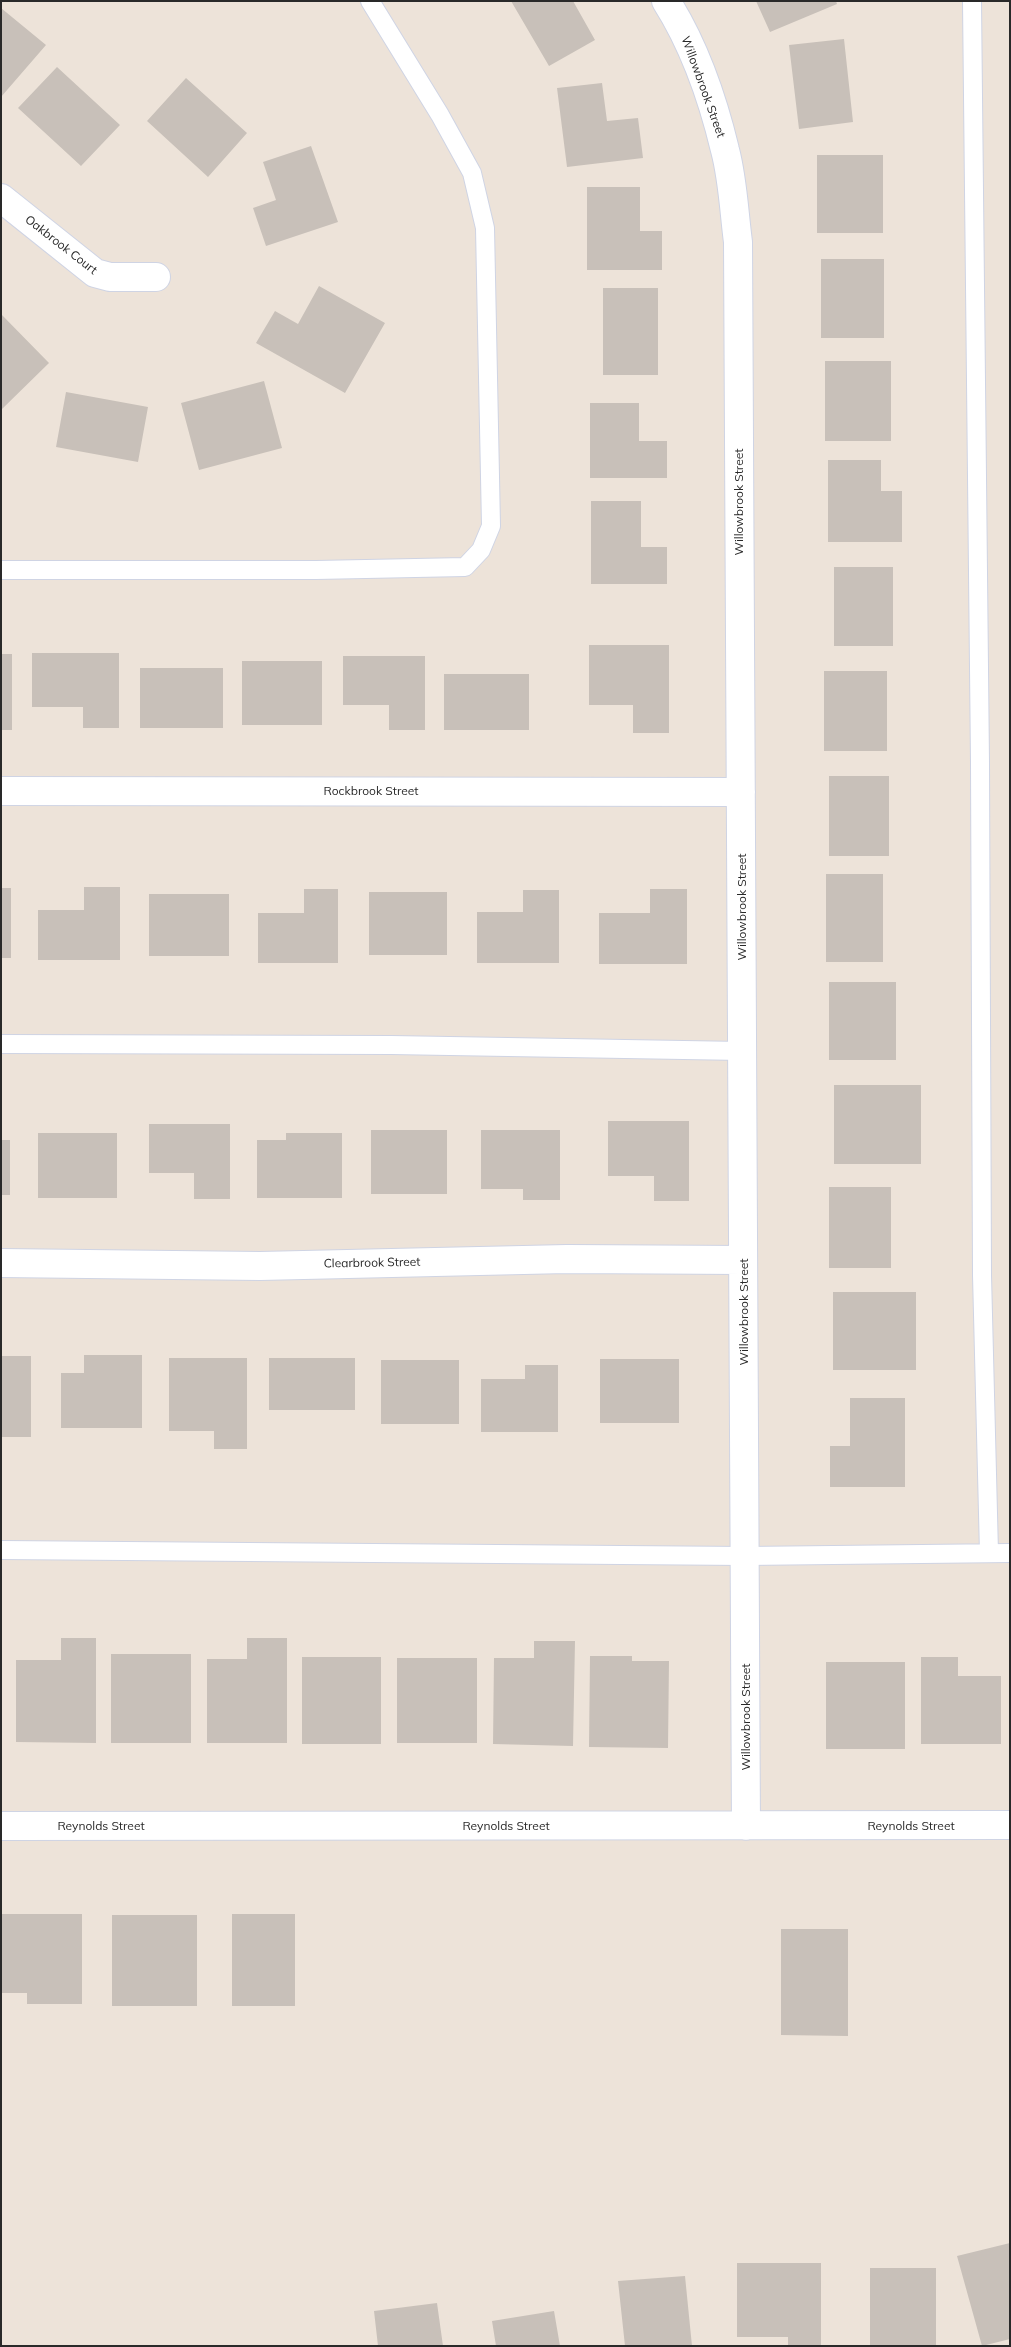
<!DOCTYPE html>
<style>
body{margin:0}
#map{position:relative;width:1011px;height:2347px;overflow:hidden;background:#ede3d9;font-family:Mulish,sans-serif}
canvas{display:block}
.frame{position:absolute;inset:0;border:2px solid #292929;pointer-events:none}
</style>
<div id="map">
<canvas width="1011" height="2347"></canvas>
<div class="frame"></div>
</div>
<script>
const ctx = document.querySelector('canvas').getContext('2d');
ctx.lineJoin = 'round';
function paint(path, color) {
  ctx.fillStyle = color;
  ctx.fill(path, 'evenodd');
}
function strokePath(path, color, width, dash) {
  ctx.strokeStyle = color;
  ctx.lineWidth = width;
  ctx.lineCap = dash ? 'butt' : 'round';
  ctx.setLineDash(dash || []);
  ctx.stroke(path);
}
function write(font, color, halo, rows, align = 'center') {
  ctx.font = font + ' Mulish,sans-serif';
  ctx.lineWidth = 4;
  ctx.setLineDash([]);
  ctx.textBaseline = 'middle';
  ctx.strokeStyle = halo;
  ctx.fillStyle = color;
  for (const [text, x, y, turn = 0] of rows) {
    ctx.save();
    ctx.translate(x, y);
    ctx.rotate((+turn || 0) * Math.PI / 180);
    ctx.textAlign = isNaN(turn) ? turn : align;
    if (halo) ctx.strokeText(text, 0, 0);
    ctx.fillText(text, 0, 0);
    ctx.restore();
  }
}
const building = new Path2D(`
 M511 1H573L595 40 549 66Z
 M756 1H836L837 4 770 32Z
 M1 8 46 45 1 97Z
 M844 39 853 122 799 129 789 45Z
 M57 67 120 125 81 166 18 108Z
 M186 78 247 133 208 177 147 121Z
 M602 83 607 121 638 118 643 158 567 167 557 88Z
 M311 146 338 222 266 246 253 208 276 200 263 162Z
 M817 155H883V233H817Z
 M587 187H640V231H662V270H587Z
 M821 259H884V338H821Z
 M319 286 385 323 345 393 256 343 275 311 298 324Z
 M603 288H658V375H603Z
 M1 314 49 363 1 410Z
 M825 361H891V441H825Z
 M264 381 282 448 199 470 181 403Z
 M66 392 148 407 138 462 56 447Z
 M590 403H639V441H667V478H590Z
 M828 460H881V491H902V542H828Z
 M591 501H641V547H667V584H591Z
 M834 567H893V646H834Z
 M589 645H669V733H633V705H589Z
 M32 653H119V728H83V707H32Z
 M1 654H12V730H1Z
 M343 656H425V730H389V705H343Z
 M242 661H322V725H242Z
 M140 668H223V728H140Z
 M824 671H887V751H824Z
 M444 674H529V730H444Z
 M829 776H889V856H829Z
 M826 874H883V962H826Z
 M84 887H120V960H38V910H84Z
 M1 888H11V958H1Z
 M304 889H338V963H258V913H304Z
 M650 889H687V964H599V913H650Z
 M523 890H559V963H477V912H523Z
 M369 892H447V955H369Z
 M149 894H229V956H149Z
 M829 982H896V1060H829Z
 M834 1085H921V1164H834Z
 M608 1121H689V1201H654V1176H608Z
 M149 1124H230V1199H194V1173H149Z
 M371 1130H447V1194H371Z
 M481 1130H560V1200H523V1189H481Z
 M38 1133H117V1198H38Z
 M286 1133H342V1198H257V1140H286Z
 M1 1140H10V1195H1Z
 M829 1187H891V1268H829Z
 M833 1292H916V1370H833Z
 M84 1355H142V1428H61V1373H84Z
 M1 1356H31V1437H1Z
 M169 1358H247V1449H214V1431H169Z
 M269 1358H355V1410H269Z
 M600 1359H679V1423H600Z
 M381 1360H459V1424H381Z
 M525 1365H558V1432H481V1379H525Z
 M850 1398H905V1487H830V1446H850Z
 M61 1638H96V1743L16 1742V1660H61Z
 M247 1638H287V1743H207V1659H247Z
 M534 1641H575L573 1746 493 1744 494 1658H534Z
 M111 1654H191V1743H111Z
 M590 1656H632V1661H669L668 1748 589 1747Z
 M302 1657H381V1744H302Z
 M921 1657H958V1676H1001V1744H921Z
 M397 1658H477V1743H397Z
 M826 1662H905V1749H826Z
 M1 1914H82V2004H27V1993H1Z
 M232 1914H295V2006H232Z
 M112 1915H197V2006H112Z
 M781 1929H848V2036L781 2035Z
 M1010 2243V2339L982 2346 957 2256Z
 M737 2263H821V2346H788V2337H737Z
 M870 2268H936V2346H870Z
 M685 2276 692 2346H625L618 2281Z
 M437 2303 443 2346H378L374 2311Z
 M554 2311 560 2346H496L492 2321Z`);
const lane = new Path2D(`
 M972 1 980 763 982 1275 989 1553
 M1 570H316L465 567 481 550 491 526 485 228 472 173 440 115 370 1
 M1 1044 391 1045 742 1051
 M1 1550 745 1556 1010 1553`);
const street = new Path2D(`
 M666 1C694 45 713 100 725 150 733 180 734 212 738 242L746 1826
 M1 198 95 273 110 277H156
 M1 791 741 792
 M1 1263 260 1266 567 1259 743 1260
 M1 1826 1010 1825`);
const streetNames = [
 ["Willowbrook Street",703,87,70],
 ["Oakbrook Court",61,245,38],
 ["Willowbrook Street",739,502,-90],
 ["Rockbrook Street",371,791],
 ["Willowbrook Street",742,907,-90],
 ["Clearbrook Street",372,1263,-1],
 ["Willowbrook Street",744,1312,-90],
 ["Willowbrook Street",746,1717,-90],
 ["Reynolds Street",101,1826],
 ["Reynolds Street",506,1826],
 ["Reynolds Street",911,1826]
];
paint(building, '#c8c0b9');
strokePath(lane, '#cfd4e4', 20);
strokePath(street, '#cfd4e4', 30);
strokePath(lane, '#fff', 18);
strokePath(street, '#fff', 28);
write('12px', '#292929', '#fff', streetNames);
</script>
